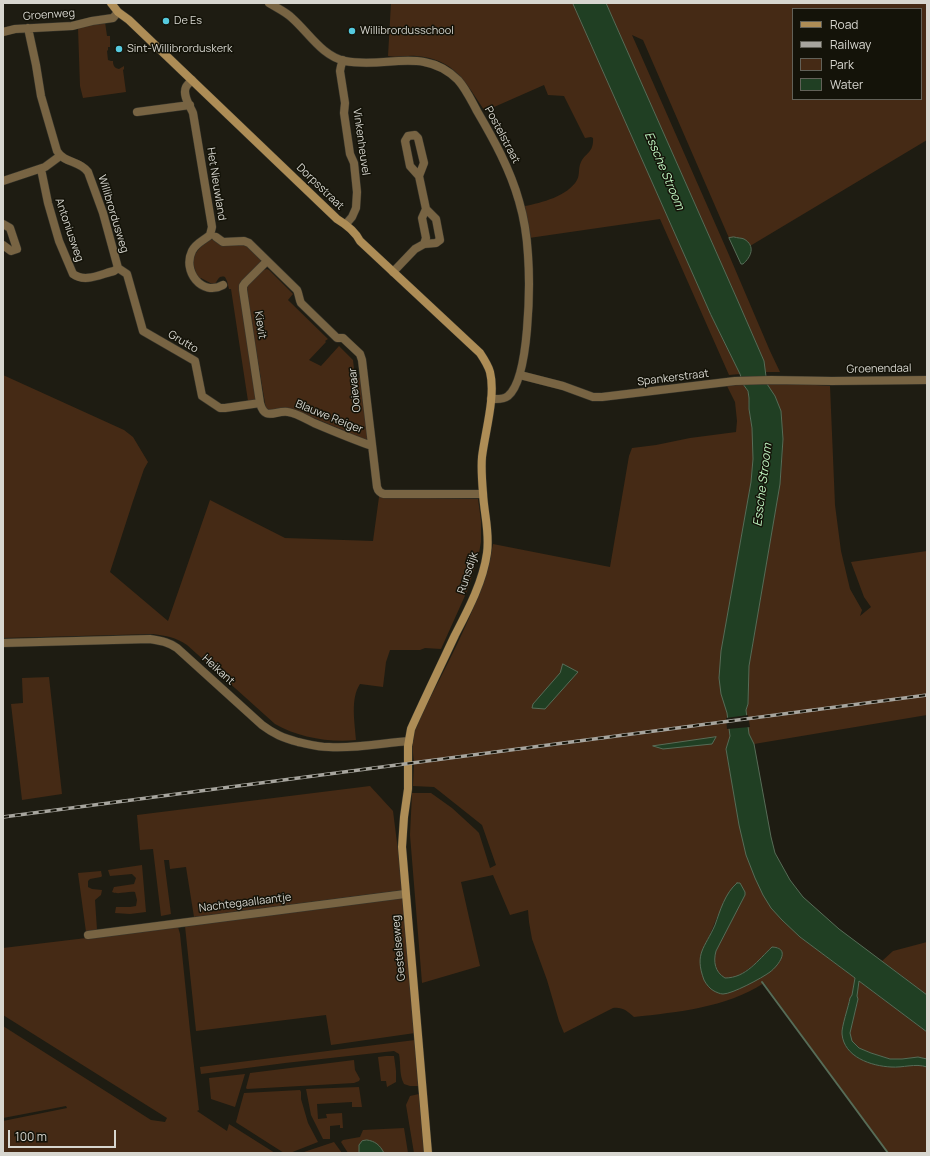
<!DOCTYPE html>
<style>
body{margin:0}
#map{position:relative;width:930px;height:1156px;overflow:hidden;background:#1e1c12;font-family:Manrope,sans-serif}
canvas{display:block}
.frame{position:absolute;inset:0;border:4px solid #d7d6cf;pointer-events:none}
.legend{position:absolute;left:792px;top:8px;width:130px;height:92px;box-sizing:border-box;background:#141309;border:1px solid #626158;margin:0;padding:5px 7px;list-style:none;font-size:12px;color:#d7d6cf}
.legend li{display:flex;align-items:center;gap:8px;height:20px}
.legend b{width:20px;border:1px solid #626158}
.scale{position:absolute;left:8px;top:1130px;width:108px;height:18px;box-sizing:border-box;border:2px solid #d7d6cf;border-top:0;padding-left:5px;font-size:12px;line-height:14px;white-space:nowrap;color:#d7d6cf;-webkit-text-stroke:3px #141309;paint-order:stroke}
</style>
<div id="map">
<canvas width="930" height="1156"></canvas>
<div class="frame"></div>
<ul class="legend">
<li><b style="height:5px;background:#ae8d56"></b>Road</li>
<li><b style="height:5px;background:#a7a59e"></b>Railway</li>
<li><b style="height:11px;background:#452a15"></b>Park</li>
<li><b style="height:11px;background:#203f23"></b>Water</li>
</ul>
<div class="scale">100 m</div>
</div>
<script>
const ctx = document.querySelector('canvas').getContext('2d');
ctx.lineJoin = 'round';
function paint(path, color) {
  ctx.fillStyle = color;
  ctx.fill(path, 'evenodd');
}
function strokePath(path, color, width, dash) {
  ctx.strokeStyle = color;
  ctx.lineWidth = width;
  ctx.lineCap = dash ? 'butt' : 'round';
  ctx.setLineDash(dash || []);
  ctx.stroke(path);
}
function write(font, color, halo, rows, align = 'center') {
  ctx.font = font + ' Manrope,sans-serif';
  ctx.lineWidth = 3;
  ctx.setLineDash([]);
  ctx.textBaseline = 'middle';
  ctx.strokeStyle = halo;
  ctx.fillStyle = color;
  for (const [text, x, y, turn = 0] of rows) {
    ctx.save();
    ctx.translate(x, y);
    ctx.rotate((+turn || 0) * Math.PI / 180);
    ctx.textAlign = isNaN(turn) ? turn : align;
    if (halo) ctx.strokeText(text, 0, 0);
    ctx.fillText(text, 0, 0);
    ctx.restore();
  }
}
const green = new Path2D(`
 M391 3H573L711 315 740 374 729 375 660 219 529 238 525 206C541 203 568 196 577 180 580 175 578 168 581 162 585 153 594 153 593 138L591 137 585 138 564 96 548 95 544 85 485 111C465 82 455 59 416 56 407 55 397 58 388 56Z
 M606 3H927V140L750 246 744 239 729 238 643 40 632 35 729 255 770 351 780 372H765L764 361 737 299ZM793 9H921V99H793Z
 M105 22 107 36H110V47H108V50L107 51 108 60 111 61H113C113 65 114 68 119 69L124 66V69L123 70 126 92 83 98 80 86 78 28Z
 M212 239 244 243 261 260 260 263 239 285 257 398 255 400 248 401 231 289H229L227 281 225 277C218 275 218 281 214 285L201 278 199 279 195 274 196 273 193 263V253H196L201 246Z
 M263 269 264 270 267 269 269 270 293 294 288 300 328 339 325 341 326 342 309 360 321 366 339 346 353 360 355 378 362 377 368 438 363 441 343 431V430L292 409C284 406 274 413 266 409L246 290 247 285Z
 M3 375 124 430 133 437 148 462 144 469 133 501 110 572 168 621 210 500 285 538 373 541 379 497 478 499 481 521V542L479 553 468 589 441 649 425 648 420 650H390L386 662 383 687 360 684C350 699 355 723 356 740 330 743 297 737 275 724L187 645C175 637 167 636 153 634L3 638Z
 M786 383 830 386 835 505 841 551 850 589 862 610 860 616 871 607 864 597 851 562 927 551V715L754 744 749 734 746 710 748 704 749 666 780 484 782 460 783 439 781 411 775 396 767 384Z
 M726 384 739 385 743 384C752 395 748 398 749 410 750 421 753 431 754 441 754 455 752 469 751 482L721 651 730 736 726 749 739 825 800 937 855 978 852 995 850 998C849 1005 841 1028 842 1034 844 1057 871 1066 891 1067 903 1068 915 1063 927 1067V1153H888L764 983C725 1008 678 1012 634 1017 627 1011 623 1007 613 1008L564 1033 559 1021 547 980 532 939 529 922 528 910 510 915 493 875 461 882 480 966 422 983 410 835 412 793H431L452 808 475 829 479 833 490 868 496 865 482 825 438 790 434 787 413 786 414 763 412 743V734C438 681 469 627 487 571 490 562 491 553 493 544L610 567 629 456 632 448 656 445 690 438 736 432 737 421 735 402ZM745 895 716 951C713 962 715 972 725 978H731L740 975 758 962 766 953 777 947 781 950 770 972 751 983 732 992 700 958 718 915Z
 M49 677 62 794 22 800 11 704 23 703 22 678Z
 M370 786 393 811 403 890 194 917 186 867 170 869 169 860H164L171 914 161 916 153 849 140 850 137 815Z
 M142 865 146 912 130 914 115 913 116 907H130L136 906 137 900 135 892C127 891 119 895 112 892L114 887 134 884 136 878 132 874 110 876 108 870Z
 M101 871 102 876 101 877 90 879 88 881V887L92 889 102 890 101 895 95 900 97 930 86 932 78 873Z
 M397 899H405L415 1033 331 1045 326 1015 196 1031 185 926Z
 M178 927 180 934 190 1031 199 1110 197 1111 227 1131 229 1124 275 1153H3V1121L67 1108 66 1106 3 1118V1026L151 1120 165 1122 167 1118 3 1015V948Z
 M927 942V995L882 961 893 951Z
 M859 981 927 1032V1059L918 1057 902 1059H890L871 1053 859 1048 852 1041 850 1033 858 1000 857 996Z
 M415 1040 419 1086H410L404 1084C399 1075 401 1064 399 1054L394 1051 285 1063 201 1074 200 1067Z
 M386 1056H394L396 1071V1082L387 1087 386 1081H381L378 1057Z
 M354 1060 355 1070 360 1079 359 1081 354 1083 247 1089 246 1088 250 1073Z
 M245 1074 235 1107 211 1099 209 1078Z
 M359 1087 362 1107H352V1102L317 1104 318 1119 327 1118 326 1114 342 1113 343 1128H340V1125L330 1126V1139H323L311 1115 306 1089Z
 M300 1090 301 1092V1099L308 1123 318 1142 290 1153H284L237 1123 236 1122 244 1093Z
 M419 1094 424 1153H414L406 1105 410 1096Z
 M404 1128 408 1153H384V1152L359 1145V1153H348L341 1142 343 1140 360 1137 363 1130Z
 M334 1142 342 1153H301Z`);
const water = new Path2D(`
 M573 3H606L737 299 764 361 767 384 775 396 781 411 783 439 780 484 749 666 748 704 746 710 749 734 754 744 771 837 775 853 790 880 803 897 839 929 927 995V1032L859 981 857 996 858 999 850 1033 852 1041 859 1048 871 1053 890 1059H902L918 1057 927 1059V1067C915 1063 903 1068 891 1067 871 1066 844 1057 842 1034 841 1028 849 1005 850 998L852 995 855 978 800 937 782 920 771 908 763 895 755 878 746 855 739 825 726 749 730 736 727 713 721 694 719 678 721 651 751 482 753 459 752 428 749 409V398L748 391 743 384 740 374 711 315Z
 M734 237C737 238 742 238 744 239 756 246 751 257 743 264H741L729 238Z
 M563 664 578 672 545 709 532 708 533 704 560 673Z
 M716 737 712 744 663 749 653 746Z
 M737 883H740L745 892V895L716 951C713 962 715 972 725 978 746 978 758 960 772 947 792 948 778 966 770 972 762 978 732 994 723 994 720 994 716 992 714 991 710 989 706 984 704 980 694 953 705 948 715 925 720 911 725 893 737 883Z
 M367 1140C375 1141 380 1145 384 1153H359V1145L362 1141Z`);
const pier = new Path2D(`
 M748 715 750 727 727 729 726 718Z`);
const stream = new Path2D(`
 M762 982 888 1153`);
const street = new Path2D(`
 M269 3C277 8 286 12 292 18 309 33 322 56 345 61 386 69 424 46 458 80 466 89 471 100 477 111 494 140 510 169 519 201 524 218 527 237 528 255 530 283 530 378 508 396 503 400 497 399 491 399
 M28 28 36 65 41 96 57 151C65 164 79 160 88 172L103 213 118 268 127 274 143 331 195 361 202 396 220 408H225L260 403
 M3 32 15 29 72 26 92 21 113 18 118 12
 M343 60 341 66 340 71 345 103 344 113 350 154 354 163 357 192 356 208 352 217 346 224
 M192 80C190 82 187 85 186 87 182 95 190 106 193 113L212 227 210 235C203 241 196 243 192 251 182 271 202 297 223 285
 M137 112 190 105
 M41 169 48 203 59 241 73 274C85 283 101 274 114 271L118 268
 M3 181 45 167 60 156
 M3 224 10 228 17 249 11 251 3 245
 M216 237 223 242 244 241 249 243 297 290C299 294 299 299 301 303L337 338H343L360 354 362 360 377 487C378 491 380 493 384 494H483
 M424 244 436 243 440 240 436 219 426 209
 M267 261 245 283 243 286V290L260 403C265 422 275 410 288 412 296 413 306 419 314 423 333 431 352 439 372 446
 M393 272 415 249 424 244 426 238 422 218 426 209 419 176 424 163 418 138 415 135 408 136 405 141 410 166 419 176
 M520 375 563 386 593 397H602L735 381 771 380 832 381 927 380
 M3 643 150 639C161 641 169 642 177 648L262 725C274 734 283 738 298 742 308 744 318 747 329 747 354 749 383 743 409 741
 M88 935 405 894`);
const secondary = new Path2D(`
 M111 3 118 12 129 20 337 219C347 225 355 231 360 241L480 353C484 359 488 365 490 372 496 396 485 432 482 457 481 468 482 481 483 493 484 514 490 532 487 553 483 582 468 610 455 635 440 667 425 698 411 729L408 746V789L404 817 402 847 428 1153`);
const rail = new Path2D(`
 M3 817 927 695`);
const markers = [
 [166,21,4,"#55cadf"],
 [352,31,4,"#55cadf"],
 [119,49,4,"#55cadf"]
];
const streetNames = [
 ["Groenweg",49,15,-4],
 ["Postelstraat",502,135,62],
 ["Vinkenheuvel",361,142,82],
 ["Het Nieuwland",216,184,81],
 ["Dorpsstraat",320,187,44],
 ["Willibrordusweg",113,214,73],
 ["Antoniusweg",69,230,71],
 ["Kievit",260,325,81],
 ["Grutto",183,342,31],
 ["Groenendaal",879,369,-1],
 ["Spankerstraat",673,378,-7],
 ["Ooievaar",355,390,-96],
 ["Blauwe Reiger",329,417,22],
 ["Runsdijk",468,573,-72],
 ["Heikant",218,670,42],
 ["Nachtegaallaantje",245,903,-7],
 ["Gestelseweg",399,948,-95]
];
const poiNames = [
 ["De Es",174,21],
 ["Willibrordusschool",360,31],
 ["Sint-Willibrorduskerk",127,49]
];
const waterNames = [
 ["Essche Stroom",664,171,67],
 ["Essche Stroom",763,485,-83]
];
paint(green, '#452a15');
paint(water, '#203f23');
strokePath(water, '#576c57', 1);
paint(pier, '#1e1c12');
strokePath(stream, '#576c57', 2);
strokePath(street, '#38362c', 9);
strokePath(secondary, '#38362c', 9);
strokePath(street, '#786443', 8);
strokePath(secondary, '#ae8d56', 8);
strokePath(rail, '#a7a59e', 3.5);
strokePath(rail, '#141309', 2, [6]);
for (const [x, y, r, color] of markers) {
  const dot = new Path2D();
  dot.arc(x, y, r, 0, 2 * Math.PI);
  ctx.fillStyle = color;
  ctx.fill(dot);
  strokePath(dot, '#141309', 1.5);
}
write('11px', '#d7d6cf', '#141309', streetNames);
write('11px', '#d7d6cf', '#141309', poiNames, 'left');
write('italic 12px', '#bef5c0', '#141309', waterNames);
</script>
